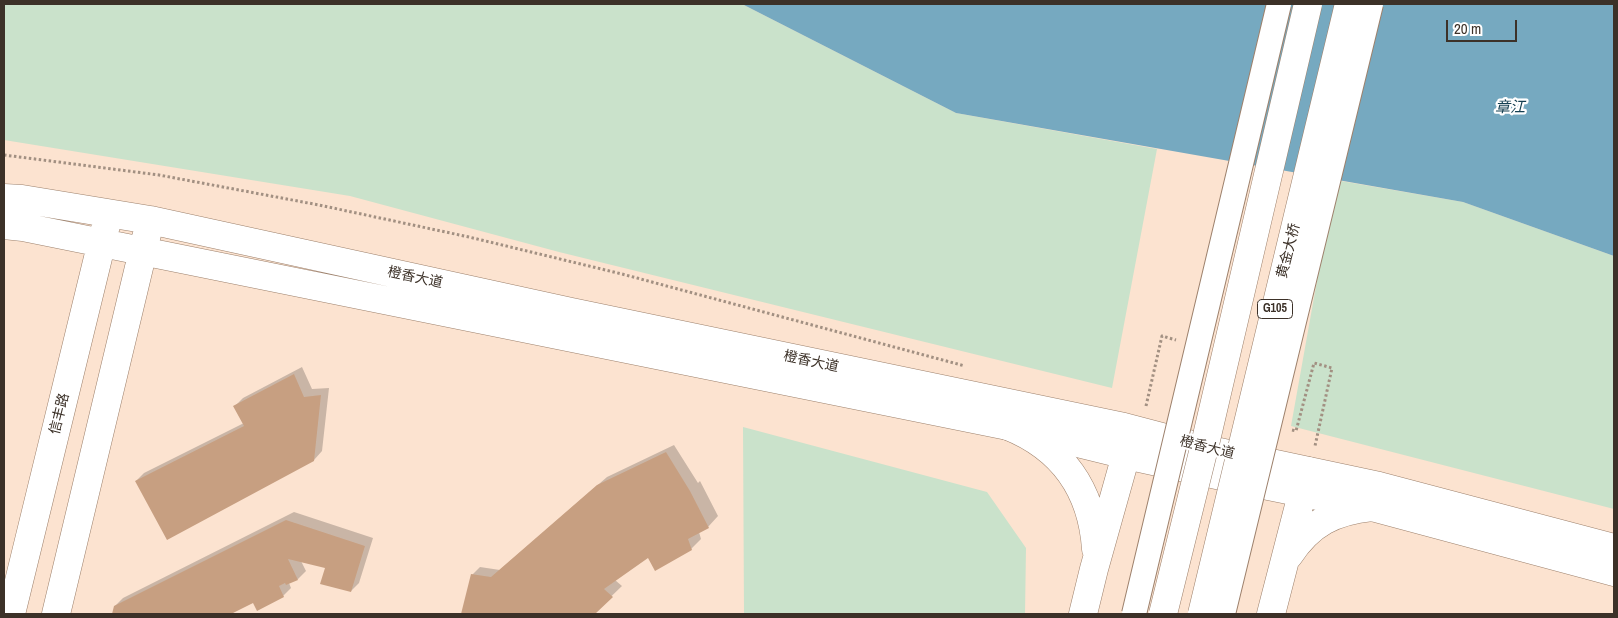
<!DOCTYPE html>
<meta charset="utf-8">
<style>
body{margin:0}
#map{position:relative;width:1618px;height:618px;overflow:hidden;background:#fce3d0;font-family:"Archivo Narrow",sans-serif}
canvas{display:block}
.frame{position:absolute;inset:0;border:5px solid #3c3128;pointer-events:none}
.scale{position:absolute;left:1446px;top:20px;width:71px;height:22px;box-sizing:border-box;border:2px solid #3c3128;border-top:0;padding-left:6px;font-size:15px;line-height:18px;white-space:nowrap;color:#3c3128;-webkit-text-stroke:4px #fff;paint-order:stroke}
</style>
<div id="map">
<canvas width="1618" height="618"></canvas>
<div class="frame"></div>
<div class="scale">20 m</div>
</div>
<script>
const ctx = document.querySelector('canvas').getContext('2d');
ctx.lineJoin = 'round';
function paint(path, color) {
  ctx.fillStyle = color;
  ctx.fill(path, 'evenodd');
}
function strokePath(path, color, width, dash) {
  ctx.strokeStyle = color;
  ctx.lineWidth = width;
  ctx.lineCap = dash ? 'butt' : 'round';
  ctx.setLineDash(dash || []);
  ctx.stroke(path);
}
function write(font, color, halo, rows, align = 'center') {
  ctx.font = font + ' "Archivo Narrow","Noto Sans SC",sans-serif';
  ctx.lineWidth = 4.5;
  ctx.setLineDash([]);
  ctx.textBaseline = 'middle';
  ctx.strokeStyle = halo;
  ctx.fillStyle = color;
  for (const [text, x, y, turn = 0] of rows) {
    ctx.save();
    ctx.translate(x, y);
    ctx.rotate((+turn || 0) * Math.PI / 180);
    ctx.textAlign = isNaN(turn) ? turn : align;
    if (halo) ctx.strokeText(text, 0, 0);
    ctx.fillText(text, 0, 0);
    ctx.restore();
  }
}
const green = new Path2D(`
 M4 4H742L956 113 1157 149 1112 388 559 252 350 196 4 140Z
 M1335 180 1463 202 1614 256V509L1291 426Z
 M743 427 987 492 1026 548 1025 614H744Z`);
const water = new Path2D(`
 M742 4H1614V256L1463 202 956 113Z`);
const shadow = new Path2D(`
 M302 367 312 389 329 388 322 451 314 460 136 481 144 473 244 423 235 406 243 398Z
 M674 445 698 483 700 481 718 516 708 527 699 532 701 539 691 549 649 556 615 580 622 586 593 614H523L591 545 589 544 519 614H462L472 575 480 567 500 570 607 477Z
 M294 512 373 538 359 583 351 591 327 567 301 561 306 571 298 579 289 583 291 588 283 596 254 602 233 612 234 614H113L115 606 123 598Z`);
const building = new Path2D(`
 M294 374 304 397 321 395 314 461 167 540 135 481 244 426 233 406Z
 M666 452 690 491 709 528 688 539 692 550 655 571 648 558 604 589 613 597 595 614H461L471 574 491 577 597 485Z
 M286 520 365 546 351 592 320 584 325 568 288 559 298 580 286 585 285 583 279 586 284 597 257 611 253 603 231 614H112L114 606Z`);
const path = new Path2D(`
 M4 155 159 175 319 205 469 237 622 274 965 366
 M1146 406 1162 336 1176 340
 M1292 430 1296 431 1314 363 1332 368 1315 446`);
const secondary = new Path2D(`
 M4 198 22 199 150 220 571 312 1124 427 1219 452 1379 486 1614 548
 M4 225 23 227 1008 426 1126 455 1244 481 1372 507 1614 572
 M11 614 106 225
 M56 614 147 234`);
const trunk = new Path2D(`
 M1008 426C1063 448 1092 490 1096 549
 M1289 555C1310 523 1334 511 1372 507
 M1083 614 1094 569 1133 430
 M1271 614 1308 471`);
const tertiaryBridge = new Path2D(`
 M1134 614 1279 4
 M1223 614 1371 4`);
const trunkBridge = new Path2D(`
 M1163 614 1206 440 1308 4
 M1202 614 1349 4`);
const shields = [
 [1275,309,35]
];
const shieldNames = [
 ["G105",1275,309]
];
const streetNames = [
 ["黄金大桥",1289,251,-76],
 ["橙香大道",415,278,12],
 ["橙香大道",811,362,12],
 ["信丰路",60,414,-76],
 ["橙香大道",1207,448,14]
];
const waterNames = [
 ["章江",1510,108]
];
paint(green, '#cae2cb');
paint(water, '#76a9c0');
paint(shadow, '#0003');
paint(building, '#c79f81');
strokePath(secondary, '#9d816c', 29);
strokePath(trunk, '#9d816c', 29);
strokePath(path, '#a29082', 3, [2.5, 2.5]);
strokePath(secondary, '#fff', 28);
strokePath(trunk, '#fff', 28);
strokePath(tertiaryBridge, '#9d816c', 26, []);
strokePath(trunkBridge, '#9d816c', 29, []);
strokePath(tertiaryBridge, '#fff', 24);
strokePath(trunkBridge, '#fff', 28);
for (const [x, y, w] of shields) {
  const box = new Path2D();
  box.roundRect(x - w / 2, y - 9.5, w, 19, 4);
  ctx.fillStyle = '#fff';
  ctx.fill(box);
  strokePath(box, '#3c3128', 1);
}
write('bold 12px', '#3c3128', null, shieldNames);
write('14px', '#3c3128', '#fff', streetNames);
write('italic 15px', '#154052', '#fff', waterNames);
</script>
